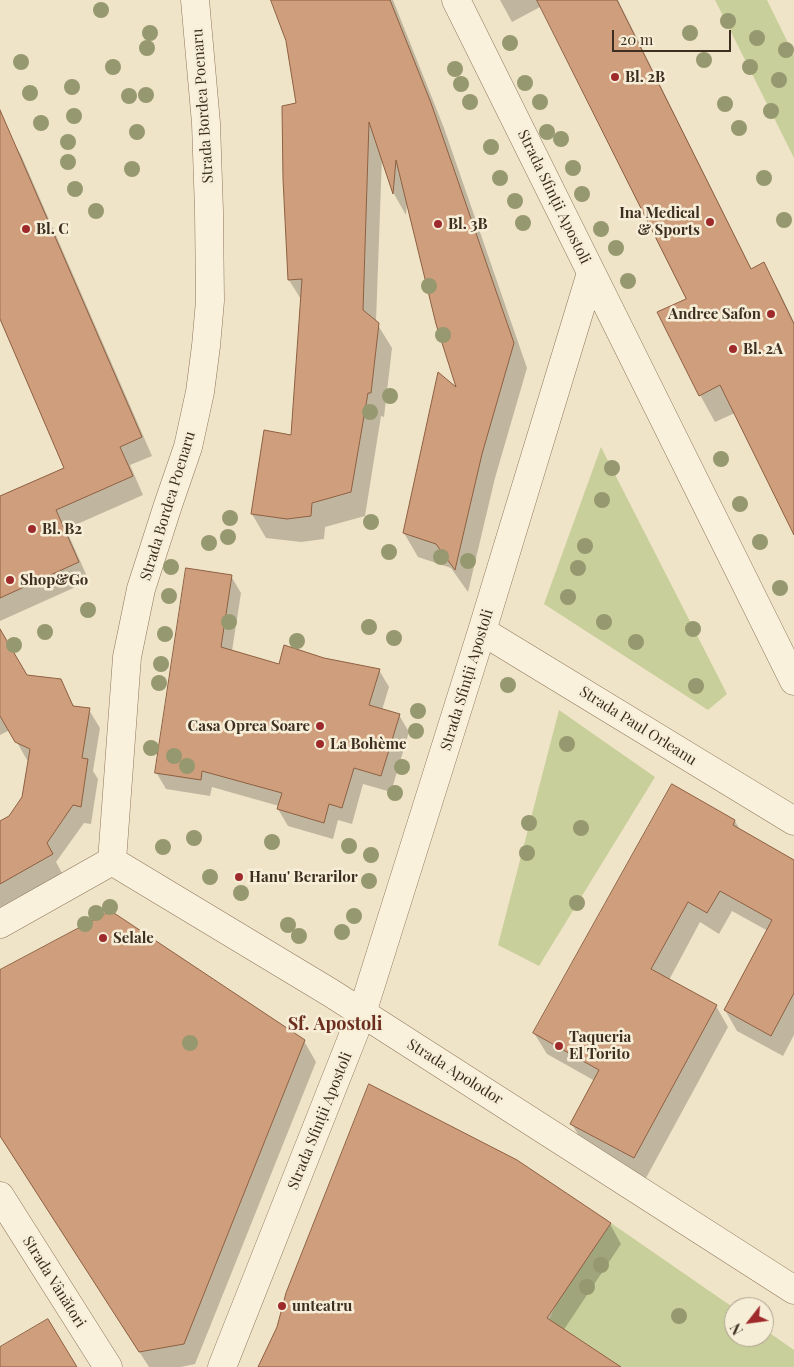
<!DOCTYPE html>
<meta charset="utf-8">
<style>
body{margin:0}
#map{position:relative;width:794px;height:1367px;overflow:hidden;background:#f0e4c8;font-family:"Playfair Display",serif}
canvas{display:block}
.north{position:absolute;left:724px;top:1297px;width:50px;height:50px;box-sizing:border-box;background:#f7eed8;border:1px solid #ada18e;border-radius:50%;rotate:240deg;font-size:14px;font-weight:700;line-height:20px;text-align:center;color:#3d2e20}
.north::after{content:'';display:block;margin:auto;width:18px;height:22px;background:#9e2a2b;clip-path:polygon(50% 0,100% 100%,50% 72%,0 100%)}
.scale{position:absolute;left:612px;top:30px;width:119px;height:22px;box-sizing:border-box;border:2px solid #3d2e20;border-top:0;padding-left:6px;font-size:15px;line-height:18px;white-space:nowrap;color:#3d2e20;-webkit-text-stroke:4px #f7eed8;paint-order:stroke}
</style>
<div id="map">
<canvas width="794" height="1367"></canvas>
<div class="north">N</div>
<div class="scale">20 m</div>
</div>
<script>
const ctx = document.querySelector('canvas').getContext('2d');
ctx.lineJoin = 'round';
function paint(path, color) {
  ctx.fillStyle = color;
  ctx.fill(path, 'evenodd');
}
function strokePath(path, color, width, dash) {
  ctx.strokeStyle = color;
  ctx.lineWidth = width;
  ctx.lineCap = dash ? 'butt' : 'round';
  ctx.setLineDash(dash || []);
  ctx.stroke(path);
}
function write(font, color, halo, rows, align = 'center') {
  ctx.font = font + ' "Playfair Display",serif';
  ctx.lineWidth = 5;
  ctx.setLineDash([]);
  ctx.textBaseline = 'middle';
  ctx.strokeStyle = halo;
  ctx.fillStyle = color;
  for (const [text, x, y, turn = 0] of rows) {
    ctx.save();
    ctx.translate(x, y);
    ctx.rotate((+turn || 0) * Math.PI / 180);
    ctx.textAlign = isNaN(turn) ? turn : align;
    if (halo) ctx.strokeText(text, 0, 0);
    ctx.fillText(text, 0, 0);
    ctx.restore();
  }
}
const green = new Path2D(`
 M715 0H767L794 55V158Z
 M601 447 727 694 708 710 544 604Z
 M559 710 655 777 539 966 498 945Z
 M611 1223 734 1308V1337H764V1329L794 1350V1367H621L549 1320 557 1302Z`);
const shadow = new Path2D(`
 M272 0H393L444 128 527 368 495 478 468 592 451 568 418 557 404 533 459 390 407 202 406 215 394 194 382 157 376 322 392 348 384 417 381 416 365 516 325 527 324 539 301 542 266 538 252 514 292 436 302 301 289 280 285 179 297 104 287 41Z
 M500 0H618L752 270 763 264 779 291 794 322V532L735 413 715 422 700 395 688 299 542 6 512 22Z
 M10 136 21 155 152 456 130 465 143 495 66 529 89 581 0 621V497L66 469 0 316V141Z
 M231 576 241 593 232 651 279 666 324 659 379 670 389 687 382 710 399 715 409 732 391 792 363 784 352 824 338 820 333 839 288 826 278 809 279 806 212 787 210 796 166 789 156 772Z
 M0 631 26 676 60 680 75 708 89 710 100 728 93 771 98 779 91 824 84 823 56 862 62 873 0 907V822L10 817 23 797 29 761 27 760 10 730 0 735Z
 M735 821 740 830 794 868V1035L783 1056 737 1031 725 1010 768 931 732 911 719 934 700 922 669 980 716 1006 728 1027 646 1178 584 1145 572 1124 595 1081 547 1054 534 1033Z
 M0 971 304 1041 316 1062 195 1364 181 1367H149L0 1136Z
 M610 1224 621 1244 563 1331 619 1367H260Z`);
const building = new Path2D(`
 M271 0H390L431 103 514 343 482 454 455 570 436 544 403 533 438 372 456 387 436 324 396 160 393 194 369 122 363 310 379 323 371 393H368L351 492 312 503 311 516 287 519 251 514 264 430 291 435 302 279 288 280 283 179 282 106 296 103 286 41Z
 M537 0H617L751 269 764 262 794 324V535L720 385 699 396 657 312 686 299Z
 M0 110 142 437 120 447 133 476 56 510 79 562 0 598V496L64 468 0 319Z
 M186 568 232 575 221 647 279 664 284 645 324 658 380 669 369 705 400 714 381 776 354 768 342 808 329 804 324 823 277 809 282 793 202 771 201 780 155 773Z
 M0 629 27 675 61 679 73 706 90 708 82 758 88 759 81 807 73 805 47 843 53 854 0 884V821L9 816 22 797 30 749 15 742 0 716Z
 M672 784 735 820 733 825 794 860V993L771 1036 724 1010 772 920 720 891 707 913 688 902 651 969 717 1005 634 1158 570 1124 599 1070 533 1033Z
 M111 911 305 1040 184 1344 139 1352 0 1136V970Z
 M369 1084 517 1160 611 1223 547 1318 621 1367H258L277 1327 286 1293Z
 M48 1319 77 1367H0V1347Z`);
const minor = new Path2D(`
 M456 0 794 681
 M482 631 794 821
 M112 861 127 657 141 589 168 505 188 447 200 392 206 346 210 301 209 211 206 123 195 0
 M112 861 331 993 794 1290
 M0 924 112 861
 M0 1196 108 1367
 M222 1367 362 1013 482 631 591 273`);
const trees = [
 [101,10],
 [728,21],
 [150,33],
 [690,33],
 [757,38],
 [510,43],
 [147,48],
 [786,50],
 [704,60],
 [21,62],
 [113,67],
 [750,67],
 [455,69],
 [779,80],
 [525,83],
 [461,84],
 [72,87],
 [30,93],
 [146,95],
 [129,96],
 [470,102],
 [540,102],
 [725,104],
 [771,111],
 [74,116],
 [41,123],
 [739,128],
 [137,132],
 [547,132],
 [561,139],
 [68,142],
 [491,147],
 [68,162],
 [573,168],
 [132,169],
 [500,178],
 [764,178],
 [75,189],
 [582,194],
 [515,201],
 [96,211],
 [784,220],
 [523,223],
 [601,229],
 [616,248],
 [628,281],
 [429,286],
 [443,335],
 [390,396],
 [370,412],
 [721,459],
 [612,468],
 [602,500],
 [740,504],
 [230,518],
 [371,522],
 [228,537],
 [760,542],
 [209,543],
 [585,546],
 [389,552],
 [441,557],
 [468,561],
 [171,567],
 [578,568],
 [780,588],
 [169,596],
 [568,597],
 [88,610],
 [229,622],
 [604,622],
 [369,627],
 [693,629],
 [45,632],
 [165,634],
 [394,638],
 [297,641],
 [636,642],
 [14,645],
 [161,664],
 [159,683],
 [508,685],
 [696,686],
 [418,711],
 [416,731],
 [567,744],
 [151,748],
 [174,756],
 [187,766],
 [402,767],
 [395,793],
 [529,823],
 [581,828],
 [194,838],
 [272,842],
 [349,846],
 [163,847],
 [527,853],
 [371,855],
 [210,877],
 [369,881],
 [241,893],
 [577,903],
 [110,907],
 [96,913],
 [354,916],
 [85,924],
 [288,925],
 [342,932],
 [299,936],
 [190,1043],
 [601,1265],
 [587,1287],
 [679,1316]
];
const markers = [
 [615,77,5,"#9e2a2b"],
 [710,222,5,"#9e2a2b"],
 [438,224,5,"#9e2a2b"],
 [26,229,5,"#9e2a2b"],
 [771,314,5,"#9e2a2b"],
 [733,349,5,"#9e2a2b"],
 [32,529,5,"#9e2a2b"],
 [10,580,5,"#9e2a2b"],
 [320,726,5,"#9e2a2b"],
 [320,744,5,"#9e2a2b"],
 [239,877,5,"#9e2a2b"],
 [103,938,5,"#9e2a2b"],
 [559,1046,5,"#9e2a2b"],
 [282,1306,5,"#9e2a2b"]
];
const poiNames = [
 ["Bl. 2B",625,77],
 ["Ina Medical",700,213,"right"],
 ["& Sports",700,230,"right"],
 ["Bl. 3B",448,224],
 ["Bl. C",36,229],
 ["Andree Safon",761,314,"right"],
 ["Bl. 2A",743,349],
 ["Bl. B2",42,529],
 ["Shop&Go",20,580],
 ["Casa Oprea Soare",310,726,"right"],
 ["La Bohème",330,744],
 ["Hanu' Berarilor",249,877],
 ["Selale",113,938],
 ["Taqueria",569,1037],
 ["El Torito",569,1054],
 ["unteatru",292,1306]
];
const streetNames = [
 ["Strada Bordea Poenaru",203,106,-94],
 ["Strada Sfinții Apostoli",554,197,64],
 ["Strada Bordea Poenaru",168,506,-73],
 ["Strada Sfinții Apostoli",467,680,-73],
 ["Strada Paul Orleanu",638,726,32],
 ["Strada Apolodor",455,1072,32],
 ["Strada Sfinții Apostoli",320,1121,-68],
 ["Strada Vânători",54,1282,58]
];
const quarterNames = [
 ["Sf. Apostoli",335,1024]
];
paint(green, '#c9cf9b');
paint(shadow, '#0003');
paint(building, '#cf9f7d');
strokePath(building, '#8d5f41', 1);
strokePath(minor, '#8d765c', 29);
strokePath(minor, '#faf1dc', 28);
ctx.fillStyle = '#96986f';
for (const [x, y] of trees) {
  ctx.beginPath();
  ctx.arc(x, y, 8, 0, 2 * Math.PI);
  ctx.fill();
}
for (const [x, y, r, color] of markers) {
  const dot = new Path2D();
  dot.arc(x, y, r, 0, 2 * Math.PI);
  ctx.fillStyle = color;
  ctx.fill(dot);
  strokePath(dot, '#f7eed8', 2);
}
write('bold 15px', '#3d2e20', '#f7eed8', poiNames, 'left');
write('15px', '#3d2e20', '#f7eed8', streetNames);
write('bold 18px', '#6b2e1e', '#f7eed8', quarterNames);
</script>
